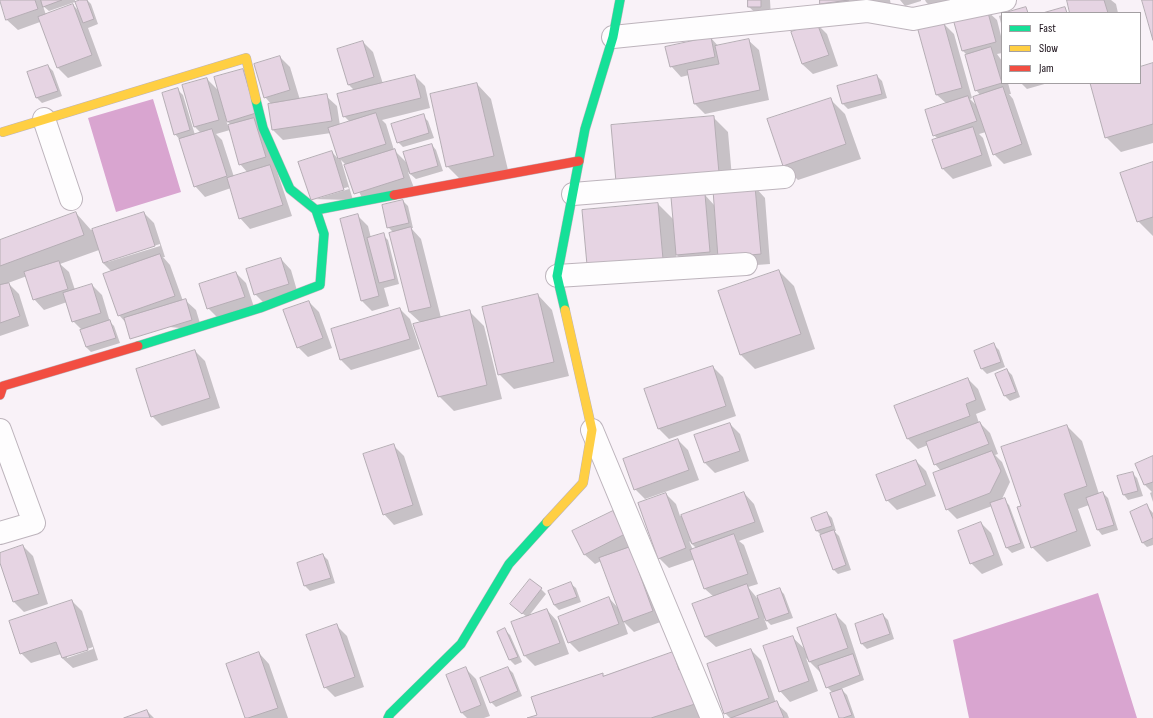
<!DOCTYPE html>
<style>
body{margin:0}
#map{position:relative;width:1153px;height:718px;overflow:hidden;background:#f9f2f8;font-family:"Sofia Sans Condensed",sans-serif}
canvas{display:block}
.legend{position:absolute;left:1001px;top:12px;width:140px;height:72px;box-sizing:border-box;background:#fff;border:1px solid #a39fa2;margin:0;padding:5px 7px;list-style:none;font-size:12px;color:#190e17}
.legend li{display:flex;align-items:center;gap:8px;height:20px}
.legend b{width:20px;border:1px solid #a39fa2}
</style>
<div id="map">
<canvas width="1153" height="718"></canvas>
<ul class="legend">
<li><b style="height:5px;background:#16e098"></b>Fast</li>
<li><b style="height:5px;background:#ffcf43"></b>Slow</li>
<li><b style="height:5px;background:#f24e42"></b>Jam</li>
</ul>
</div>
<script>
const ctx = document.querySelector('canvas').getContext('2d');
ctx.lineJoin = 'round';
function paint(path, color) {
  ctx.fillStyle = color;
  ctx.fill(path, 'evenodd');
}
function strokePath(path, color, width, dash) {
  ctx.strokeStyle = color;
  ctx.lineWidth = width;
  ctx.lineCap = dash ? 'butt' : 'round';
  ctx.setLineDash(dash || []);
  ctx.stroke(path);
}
const water = new Path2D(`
 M153 99 181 192 116 212 88 118Z
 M1098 593 1137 718H969L953 640Z`);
const shadow = new Path2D(`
 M0 0H75V2L49 11 43 6 46 15 73 5 80 12 83 0H87L91 4 98 24 88 28 102 66 68 78 58 68 40 22 18 30 7 20Z
 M749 0H770L771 17H760L749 7Z
 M821 0H890L891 5 831 14 821 4Z
 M900 0H921V1L905 6Z
 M925 0H985L936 12 926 2Z
 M1068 0H1111L1116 4 1118 13H1071Z
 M986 10 997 20 1002 40V53L997 54 1002 61V83H1008L1011 94H1009L1013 99 1032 155 1004 164 994 154 986 132 979 134 983 138 992 166 953 179 943 169 938 139 934 135 947 104 937 95 944 24 954 34 972 98 970 99 978 107 981 96 976 90 967 55 963 51 954 19Z
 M1002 15V27L999 16Z
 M817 24 827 34 838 66 813 74 802 64Z
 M711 38 719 47 748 40 759 50 769 100 705 114 695 104 689 75 681 77 671 66Z
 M363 42 373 52 383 84 415 76 425 86 430 108 382 120 386 124 394 150 407 163 432 145 436 150 443 171 416 179 408 172 414 188 365 204 346 165 341 160 353 200 311 199 332 152 339 160 331 133 283 140 273 130 272 105 265 97 280 57 290 67 300 100 326 96 337 106 340 126 350 122 344 116 355 91 349 85 339 50ZM348 187 349 189 316 199V197Z
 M1153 64V143L1121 152 1106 137 1091 83H1140V68Z
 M48 66 53 71 62 96 42 103 37 98 28 73Z
 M243 70 292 216 250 229 240 218 231 188 205 197 195 186 180 140 175 134 178 90 183 95 195 135 201 133 195 127 183 86 207 79 219 91ZM226 120 231 125 228 126ZM230 130 240 164 248 173 234 177 222 140 216 134Z
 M877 76 882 81 887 98 848 109 843 104 839 87Z
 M1021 83H1048L1027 89Z
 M477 84 491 99 508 170 462 181 447 166Z
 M830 99 845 114 861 159 798 180 783 165Z
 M423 116 428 121 434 138 403 147 398 142Z
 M713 117 728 132 733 189 755 187 765 198 770 264 730 267 687 265 676 254 677 274 602 280 658 204 674 220 705 195 715 206Z
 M1153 163V236L1138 221Z
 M403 201 408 206 413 228H411L421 239 441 318 469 311 484 326 502 399 454 411 439 396 421 323 409 312 394 233 388 227Z
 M76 213 91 230 144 213 154 223 165 257H163L170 265 183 301 185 300 196 310 202 330 126 323 119 315 112 272 103 263 99 250 60 264 69 272 75 290 92 285 102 295 110 322 114 326 120 343 91 352 86 347 82 330 73 321 67 302 44 310 34 299 27 276 8 283 19 294 29 326 0 336V241ZM160 244V246L108 262V260Z
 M358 216 368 226 371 238 383 235 388 240 399 284 384 288 389 306 372 311 362 301Z
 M281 259 291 270 298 294 265 304 255 294Z
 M779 271 794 286 815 349 755 369 740 354Z
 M236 273 246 283 254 307 218 318 208 308Z
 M538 295 552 310 569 376 514 389 499 374Z
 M309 302 319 312 332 348 308 357 298 347Z
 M400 309 410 319 420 349 351 370 341 360 332 329Z
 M994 345 999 350 1005 367 987 374 982 369 975 351Z
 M195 351 205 361 220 408 162 426 152 416Z
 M713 367 723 377 736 416 669 439 659 429Z
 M1007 370 1012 375 1020 397 1010 401 1005 396Z
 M968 379 978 389 986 410 976 414 979 423H980L990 433 998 454 995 455 1002 462 1010 482 1001 501 1004 500 1009 505 1025 548 1012 553 1007 548 992 506 957 519 947 509 941 471 935 464 928 445 918 449 908 439Z
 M730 424 740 434 749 461 715 473 705 463 696 436Z
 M1067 426 1082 441 1099 494 1103 493 1108 498 1118 530 1102 535 1098 530 1089 505 1078 509 1091 546 1047 562 1032 547 1022 507Z
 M678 440 688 450 699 480 645 499 635 489Z
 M394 446 404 456 423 515 394 525 384 514Z
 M1153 457V502L1150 493 1152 492 1145 485 1137 464Z
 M916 461 926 471 936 496 897 510 887 500Z
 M1132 473 1137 478 1143 496 1128 500 1124 495Z
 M744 493 754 504 764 532 739 541 744 545 758 584 748 587 757 598 779 589 784 594 793 618 771 625 764 618 768 629 716 647 705 637 694 604 714 597 705 589 695 559 669 568 659 558 666 494 676 504 680 516ZM689 541 697 549 693 550Z
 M1147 506 1153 513V545L1147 547 1142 542Z
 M612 512 623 522 663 621 634 632 624 622 628 634 579 652 569 642 609 598 619 609 601 561 595 564 584 554Z
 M827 513 832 518 836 531H834L839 536 851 570 838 574 833 569 821 535 817 531 813 518Z
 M981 523 991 533 1003 565 982 574 971 563Z
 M23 546 33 556 48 604 24 612 14 602 0 559V554Z
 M323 555 328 560 335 583 310 591 305 586 298 563Z
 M571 584 576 588 581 602 559 610 554 605Z
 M541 589 546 594 528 617 547 610 557 621 569 654 535 666 525 656 512 623 527 617 517 609Z
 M72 601 82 611 98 660 73 668 62 658 61 654 31 663 21 653ZM93 647V649L67 658V656Z
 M836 615 846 625 864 680 841 689 847 695 855 718H840L833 693 827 687 821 671 820 672 806 658 818 691 790 702 780 691 792 637 806 650Z
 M883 615 888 620 894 639 867 649 862 644 856 625Z
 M336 625 347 636 364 687 335 697 325 687Z
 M505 630 510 635 522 662 515 665 510 660 498 633Z
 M751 650 761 660 776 703 787 713 789 718H730L725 713Z
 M259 653 269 664 288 718H246Z
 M673 653 712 718H530L539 715 602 675 604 676Z
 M465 668 476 679 490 716 484 718H467L462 713Z
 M508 668 513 673 522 696 496 707 491 702Z
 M147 711 154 718H127Z`);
const building = new Path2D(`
 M0 0H35L38 9 6 20Z
 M41 0H62L43 7Z
 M80 0H87L94 19 83 23 75 2Z
 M748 0H761V7H748Z
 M820 0H849L820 4Z
 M1067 0H1104L1108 13H1070Z
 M1142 0H1153V40Z
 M73 4 92 55 57 68 38 17Z
 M1026 7 1028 13H1004Z
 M1065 7 1067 13H1043Z
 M987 9 996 42 962 51 953 19Z
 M817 23 829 55 802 64 791 32Z
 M944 23 962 88 936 95 918 30Z
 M711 37 715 57 670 67 665 47Z
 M749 39 760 90 694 104 687 70 719 64 715 46Z
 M363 41 374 77 348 85 337 49Z
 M991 47 1002 83 975 91 965 55Z
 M280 56 290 90 264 98 254 64Z
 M1153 63V124L1105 138 1090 83H1140V67Z
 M48 65 58 91 36 98 27 72Z
 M243 69 256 113 227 122 214 77Z
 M415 75 421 98 343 117 337 94Z
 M877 75 882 94 842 104 837 86Z
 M207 78 219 120 194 127 182 85Z
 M477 83 494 156 446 167 430 94Z
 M1003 87 1022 144 993 155 973 97Z
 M178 88 190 130 174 135 162 93Z
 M327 94 332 121 272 130 268 104Z
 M968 96 977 121 933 136 925 110Z
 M831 98 846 144 783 166 767 119Z
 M376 113 386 144 338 159 328 128Z
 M424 114 429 133 397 143 391 124Z
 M714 116 719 173 616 182 611 125Z
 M254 118 266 157 239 165 228 125Z
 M973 127 982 155 942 169 932 140Z
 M212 129 227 176 194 187 179 139Z
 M432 144 438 166 410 174 403 152Z
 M395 149 404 178 354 194 344 165Z
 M332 151 344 190 311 200 298 162Z
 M1153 162V217L1137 222 1120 173Z
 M270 165 283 205 239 219 227 178Z
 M755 186 761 254 718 258 713 190Z
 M705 194 710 252 676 255 671 197Z
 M403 200 409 223 387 228 382 205Z
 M658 203 663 259 587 265 582 210Z
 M76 212 84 235 0 266V240Z
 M144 212 155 246 103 263 92 229Z
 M358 214 379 296 361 301 340 219Z
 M411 227 431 307 409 312 389 233Z
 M384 233 395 279 379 283 367 238Z
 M160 254 175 296 118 316 103 274Z
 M281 258 289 284 254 295 246 269Z
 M59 261 68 289 33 300 24 272Z
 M779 270 801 334 740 355 718 291Z
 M236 272 245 297 207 309 199 284Z
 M9 283 20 316 0 323V285Z
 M92 284 101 313 72 322 63 293Z
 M538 294 554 362 498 375 482 307Z
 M186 299 192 320 130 339 124 318Z
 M309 301 323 338 297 348 283 310Z
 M400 308 410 339 340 360 331 329Z
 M470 310 487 385 438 397 413 324Z
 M110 320 116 338 86 347 80 330Z
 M994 343 1001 362 981 369 974 351Z
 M195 350 210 398 151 417 136 369Z
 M713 366 726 406 658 429 644 389Z
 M1007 369 1016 392 1004 396 995 374Z
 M968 378 976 400 966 404 970 416 907 439 894 406Z
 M980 422 989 444 934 465 926 442Z
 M730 423 740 451 704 463 694 435Z
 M1067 425 1087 486 1064 494 1077 531 1031 548 1017 507 1021 506 1001 447Z
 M678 439 689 470 634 490 623 459Z
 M394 444 413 505 383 515 363 454Z
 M992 451 1001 471 990 493 946 510 933 473Z
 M1153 456V482L1144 485 1135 464Z
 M916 460 926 485 886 501 876 475Z
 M1133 472 1138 491 1123 495 1117 476Z
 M744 492 755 522 692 544 681 515Z
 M1103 492 1114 525 1097 530 1086 498Z
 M666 493 686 548 658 559 638 503Z
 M1005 498 1021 543 1006 548 990 503Z
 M1147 504 1153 519V538L1142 543 1130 512Z
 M613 511 625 534 584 555 572 531Z
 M827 512 832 526 816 531 811 518Z
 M981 522 994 555 970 564 958 531Z
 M834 530 846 565 833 570 820 535Z
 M734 534 748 574 704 589 690 550Z
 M23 545 39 594 13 602 0 563V553Z
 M630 547 653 611 623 622 599 558Z
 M323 554 331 578 304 586 297 563Z
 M530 579 542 588 522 614 510 604Z
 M571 582 577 597 554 605 548 591Z
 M747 584 759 618 705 637 692 604Z
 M780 588 789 613 766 621 757 596Z
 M609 597 619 624 568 643 558 617Z
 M72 600 88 650 62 658 56 642 20 654 9 621Z
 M547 609 560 643 524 656 511 622Z
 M836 614 848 648 809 662 797 628Z
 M883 614 890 634 861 644 855 624Z
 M337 624 355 677 324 688 306 635Z
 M505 628 518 657 509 660 497 632Z
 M793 636 809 681 779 692 763 646Z
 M751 649 769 698 724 714 707 664Z
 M259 652 278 708 248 718H245L226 664Z
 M673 652 679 670 683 669 695 704 651 718H527L537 715 531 697 603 673V676Z
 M853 654 860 675 826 688 818 666Z
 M466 667 481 705 461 713 446 675Z
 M508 667 518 691 490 703 480 678Z
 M842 689 852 715 843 718H839L830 693Z
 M777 701 784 718H731Z
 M147 710 150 718H124Z`);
const street = new Path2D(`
 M613 37 867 11 913 19 1005 0
 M44 119 71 199
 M573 194 784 177
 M557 276 746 264
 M0 430 34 523 0 533
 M592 430 712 718`);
const fast = new Path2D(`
 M256 100 263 128 290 189 316 210
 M565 310 557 276 585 129 613 37 620 0
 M138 346 260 308 320 285 324 234 316 210 394 195
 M388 718 390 714 461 644 509 564 547 522`);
const slow = new Path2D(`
 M3 132 246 58 256 100
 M547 522 583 483 592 430 565 310`);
const jam = new Path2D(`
 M394 195 579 161
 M0 395 3 386 138 346`);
paint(water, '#d9a5d0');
paint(shadow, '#0003');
paint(building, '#e6d4e3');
strokePath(building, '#b5adb4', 1);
strokePath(street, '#bdb4bc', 24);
strokePath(fast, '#bdb4bc', 10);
strokePath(slow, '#bdb4bc', 10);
strokePath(jam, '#bdb4bc', 10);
strokePath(street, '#fefdfe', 22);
strokePath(fast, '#16e098', 9);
strokePath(slow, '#ffcf43', 9);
strokePath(jam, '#f24e42', 9);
</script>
